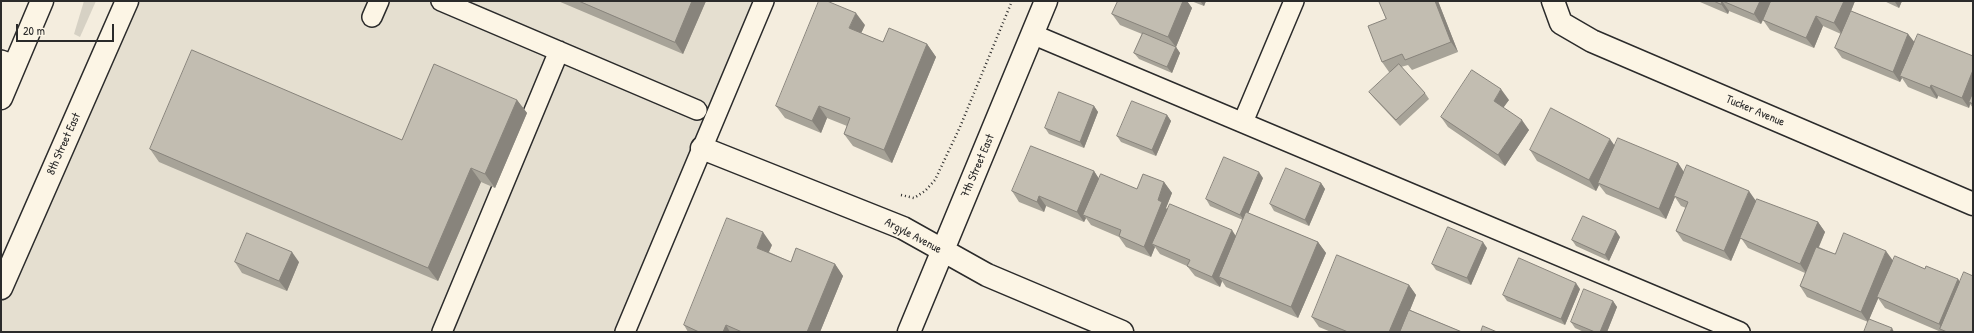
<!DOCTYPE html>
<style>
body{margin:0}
#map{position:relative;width:1974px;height:333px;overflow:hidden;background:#f4edde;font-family:"Patrick Hand",sans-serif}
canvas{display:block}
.frame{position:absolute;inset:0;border:2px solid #2b2b2b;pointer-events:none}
.scale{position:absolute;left:16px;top:24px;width:98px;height:18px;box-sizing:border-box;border:2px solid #2b2b2b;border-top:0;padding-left:5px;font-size:12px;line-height:14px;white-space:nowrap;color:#2b2b2b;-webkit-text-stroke:3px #fcf5e5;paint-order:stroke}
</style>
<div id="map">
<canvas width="1974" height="333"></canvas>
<div class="frame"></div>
<div class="scale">20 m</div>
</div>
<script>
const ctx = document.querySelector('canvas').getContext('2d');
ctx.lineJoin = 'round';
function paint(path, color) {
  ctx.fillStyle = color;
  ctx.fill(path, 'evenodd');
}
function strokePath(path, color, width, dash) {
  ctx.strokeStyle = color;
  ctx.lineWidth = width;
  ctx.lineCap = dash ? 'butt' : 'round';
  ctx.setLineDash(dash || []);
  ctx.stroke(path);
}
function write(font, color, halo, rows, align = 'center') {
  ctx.font = font + ' "Patrick Hand",sans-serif';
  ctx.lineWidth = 3.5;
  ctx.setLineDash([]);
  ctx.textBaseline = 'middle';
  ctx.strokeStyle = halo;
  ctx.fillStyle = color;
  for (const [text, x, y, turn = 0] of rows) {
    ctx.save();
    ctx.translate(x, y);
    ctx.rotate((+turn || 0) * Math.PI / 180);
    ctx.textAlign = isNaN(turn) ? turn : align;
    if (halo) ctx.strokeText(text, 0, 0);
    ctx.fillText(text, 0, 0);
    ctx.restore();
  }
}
const built = new Path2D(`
 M127 1H764L625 332H1V288Z`);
const green = new Path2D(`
 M84 1H96L80 37 74 34Z`);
const path = new Path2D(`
 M901 195 914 198 925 191 935 180 960 127 1012 1`);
const service = new Path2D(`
 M441 1 697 110
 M372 17 379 1
 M1032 34 1740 332
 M1 60 15 65
 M1243 122 1294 1
 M442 332 559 51
 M625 332 764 1`);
const minor = new Path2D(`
 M1553 1 1561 23 1592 41 1973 204
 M702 148 903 228 987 275 1122 332
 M909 332 1046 1`);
const secondary = new Path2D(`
 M1 98 42 1
 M1 288 127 1`);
const wall = new Path2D(`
 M558 1H706L683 54Z
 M1118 1H1187L1192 8 1176 47 1180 53 1172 73 1139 59 1134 53 1142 34 1120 25 1112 14Z
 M1191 1H1206L1204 6Z
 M1379 1H1438L1458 52 1412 70 1408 65 1401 67 1425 93 1429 99 1400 126 1374 98 1369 92 1391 72H1389L1382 62 1386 19Z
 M1699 1H1855L1851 11 1908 34 1914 43 1973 56V108L1970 104 1969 108 1938 96 1937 99 1908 87 1902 78 1900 82 1842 58 1835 48 1841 34 1823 26 1814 48 1770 30 1763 20 1761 24 1729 11 1728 14 1700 2Z
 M1884 1H1902L1899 8Z
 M865 25 861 33 883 42 927 44 936 57 892 163 853 146 844 134 847 126 827 118 821 133 785 118 776 106Z
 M517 100 527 113 495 188 481 182 438 281 159 162 150 149 402 140Z
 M1509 100 1503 107 1529 130 1505 166 1448 127 1441 117Z
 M1094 106 1098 112 1084 148 1049 134 1045 128Z
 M1167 115 1171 121 1156 156 1121 142 1117 136Z
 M1615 145 1678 163 1684 172 1756 201 1818 222 1825 232 1819 247 1835 254 1893 261 1925 269 1958 279 1960 282 1973 332H1941L1885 308 1878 298 1868 322 1807 297 1800 286 1805 273 1748 248 1741 238 1731 261 1683 241 1676 231 1686 208 1681 206 1675 197 1666 219 1606 194 1599 185 1596 191 1537 161 1530 150Z
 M1094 171 1099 179 1137 189 1164 182 1172 193 1166 208 1167 209 1236 236 1243 220 1210 206 1206 199 1263 178 1248 213 1318 242 1326 253 1298 318 1226 287 1222 281 1220 287 1195 276 1187 266 1160 254 1155 247 1151 257 1126 247 1119 237 1091 225 1086 218 1084 222 1046 206 1044 212 1019 202 1012 191Z
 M1321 183 1325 189 1309 226 1274 211 1270 204Z
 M1620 237 1609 261 1576 246 1572 240Z
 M772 245 769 252 791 262 835 264 843 276 820 332H688L684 325Z
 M1487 248 1471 285 1436 270 1432 264Z
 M235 262H299L287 291 242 273Z
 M1409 285 1416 295 1410 310 1462 332H1331L1319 327 1312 317Z
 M1580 289 1565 325 1507 301 1503 295Z
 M1613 301 1617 307 1607 332H1584L1575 328 1571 322Z`);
const shadedWall = new Path2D(`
 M692 1H706L683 54 675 42Z
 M1183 1H1187L1192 8 1176 47 1168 37Z
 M1200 1H1206L1204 6Z
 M1435 1H1438L1458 52 1451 42Z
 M1722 1 1729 11 1728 14 1721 4Z
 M1760 1H1771L1761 24 1754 14Z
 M1844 1H1855L1842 34 1834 23Z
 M1895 1H1902L1899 8 1895 2Z
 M856 13 865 25 858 40 849 28Z
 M1816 16 1823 26 1814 48 1806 38Z
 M1908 34 1916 44 1900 76 1902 78 1900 82 1893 72Z
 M927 44 936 57 892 163 884 150Z
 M1176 47 1180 53 1172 73 1167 67Z
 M1973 70V98L1969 102 1970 104 1969 108 1962 98Z
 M1931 85 1938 96 1937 99 1930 88Z
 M1501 89 1509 100 1501 111 1494 101Z
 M517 100 527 113 495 188 485 174Z
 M819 106 827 118 821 133 812 121Z
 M1094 106 1098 112 1084 148 1080 142Z
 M1167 115 1171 121 1156 156 1152 150Z
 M1522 120 1529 130 1505 166 1498 155Z
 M1610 139 1617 149 1598 183 1599 185 1596 191 1589 180Z
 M1678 163 1685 174 1674 196 1675 197 1666 219 1659 209Z
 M471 168 481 182 438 281 428 268Z
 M1094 171 1101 182 1083 215 1086 218 1084 222 1077 212Z
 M1259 172 1263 178 1245 221 1240 215Z
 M1164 182 1172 193 1166 208 1169 212 1152 244 1155 247 1151 257 1144 247 1158 200Z
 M1321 183 1325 189 1309 226 1305 220Z
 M1749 191 1756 201 1731 261 1724 251Z
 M1039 196 1046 206 1044 212 1037 202Z
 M1818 222 1825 232 1807 274 1800 264Z
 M1232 230 1239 241 1219 277 1222 281 1220 287 1212 277Z
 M1616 231 1620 237 1609 261 1605 255Z
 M763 232 772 245 765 260 757 248Z
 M1318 242 1326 253 1298 318 1291 307Z
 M1483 242 1487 248 1471 285 1467 278Z
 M1886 251 1894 262 1868 322 1861 312Z
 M292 252 299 262 287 291 279 281Z
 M835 264 843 276 820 332H807Z
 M1958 279 1965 290 1944 331 1939 324Z
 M1576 283 1580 289 1565 325 1561 319Z
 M1409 285 1416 295 1401 332H1389Z
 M1613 301 1617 307 1607 332H1600Z
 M726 325 730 332H723Z
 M1892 328 1894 332H1890Z`);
const building = new Path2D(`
 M579 1H692L675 42Z
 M819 1H827L856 13 849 28 883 42 889 28 927 44 884 150 844 134 850 118 819 106 812 121 776 106Z
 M1118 1H1183L1168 37 1112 14Z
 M1379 1H1435L1451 42 1405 60 1402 54 1382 62 1368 26 1386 19Z
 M1714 1H1722L1721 4Z
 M1723 1H1760L1754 14Z
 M1771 1H1844L1834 23 1816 16 1806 38 1763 20Z
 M1851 11 1908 34 1893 72 1835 48Z
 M1143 33 1176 47 1167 67 1134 53Z
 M1918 34 1973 56V70L1962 98 1931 85 1930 88 1900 76Z
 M192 50 402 140 434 64 517 100 485 174 471 168 428 268 150 149Z
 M1399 64 1425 93 1396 120 1369 92Z
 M1472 70 1501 89 1494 101 1522 120 1498 155 1441 117Z
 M1059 92 1094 106 1080 142 1045 128Z
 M1973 93V104L1969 102Z
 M1132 101 1167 115 1152 150 1117 136Z
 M1551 108 1610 139 1589 180 1530 150Z
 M1618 138 1678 163 1659 209 1598 183Z
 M1031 146 1094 171 1077 212 1039 196 1037 202 1012 191Z
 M1224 157 1259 172 1240 215 1206 199Z
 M1687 165 1749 191 1724 251 1676 231 1688 202 1674 196Z
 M1286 168 1321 183 1305 220 1270 204Z
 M1101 174 1137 189 1143 174 1164 182 1158 200 1162 202 1144 247 1119 236 1121 230 1083 215Z
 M1757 199 1818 222 1800 264 1740 238Z
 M1170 204 1232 230 1212 277 1187 266 1190 260 1152 244Z
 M1246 212 1318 242 1291 307 1219 277Z
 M1583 216 1616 231 1605 255 1572 240Z
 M727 218 763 232 757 248 791 262 796 248 835 264 807 332H742L726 325 723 332H699L684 325Z
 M1448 227 1483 242 1467 278 1432 264Z
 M247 233 292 252 279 281 235 262Z
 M1844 233 1886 251 1861 312 1800 286 1816 247 1835 254Z
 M1337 255 1409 285 1389 332H1348L1312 317Z
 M1895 256 1925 269 1926 266 1958 279 1939 324 1877 297Z
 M1519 258 1576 283 1561 319 1503 295Z
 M1964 272 1973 276V332H1947L1940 329Z
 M1584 289 1613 301 1600 332H1595L1571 322Z
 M1409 310 1462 332H1400Z
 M1869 319 1892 328 1890 332H1864Z
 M1483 326 1497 332H1481Z`);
const streetNames = [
 ["Tucker Avenue",1755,111,23],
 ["8th Street East",64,144,-66],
 ["7th Street East",978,166,-67],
 ["Argyle Avenue",913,236,28]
];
paint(built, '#e5dfd0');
paint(green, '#d6d1c4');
strokePath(service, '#2b2b2b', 22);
strokePath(minor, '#2b2b2b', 25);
strokePath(secondary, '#2b2b2b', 25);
strokePath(path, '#2b2b2b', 2.5, [1, 3]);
strokePath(service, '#fcf5e5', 19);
strokePath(minor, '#fcf5e5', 22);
strokePath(secondary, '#fcf5e5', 22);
paint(wall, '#a7a398');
paint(shadedWall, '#88847c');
paint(building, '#c2bdb1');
strokePath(building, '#88847c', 1);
write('12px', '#2b2b2b', '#fcf5e5', streetNames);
</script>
